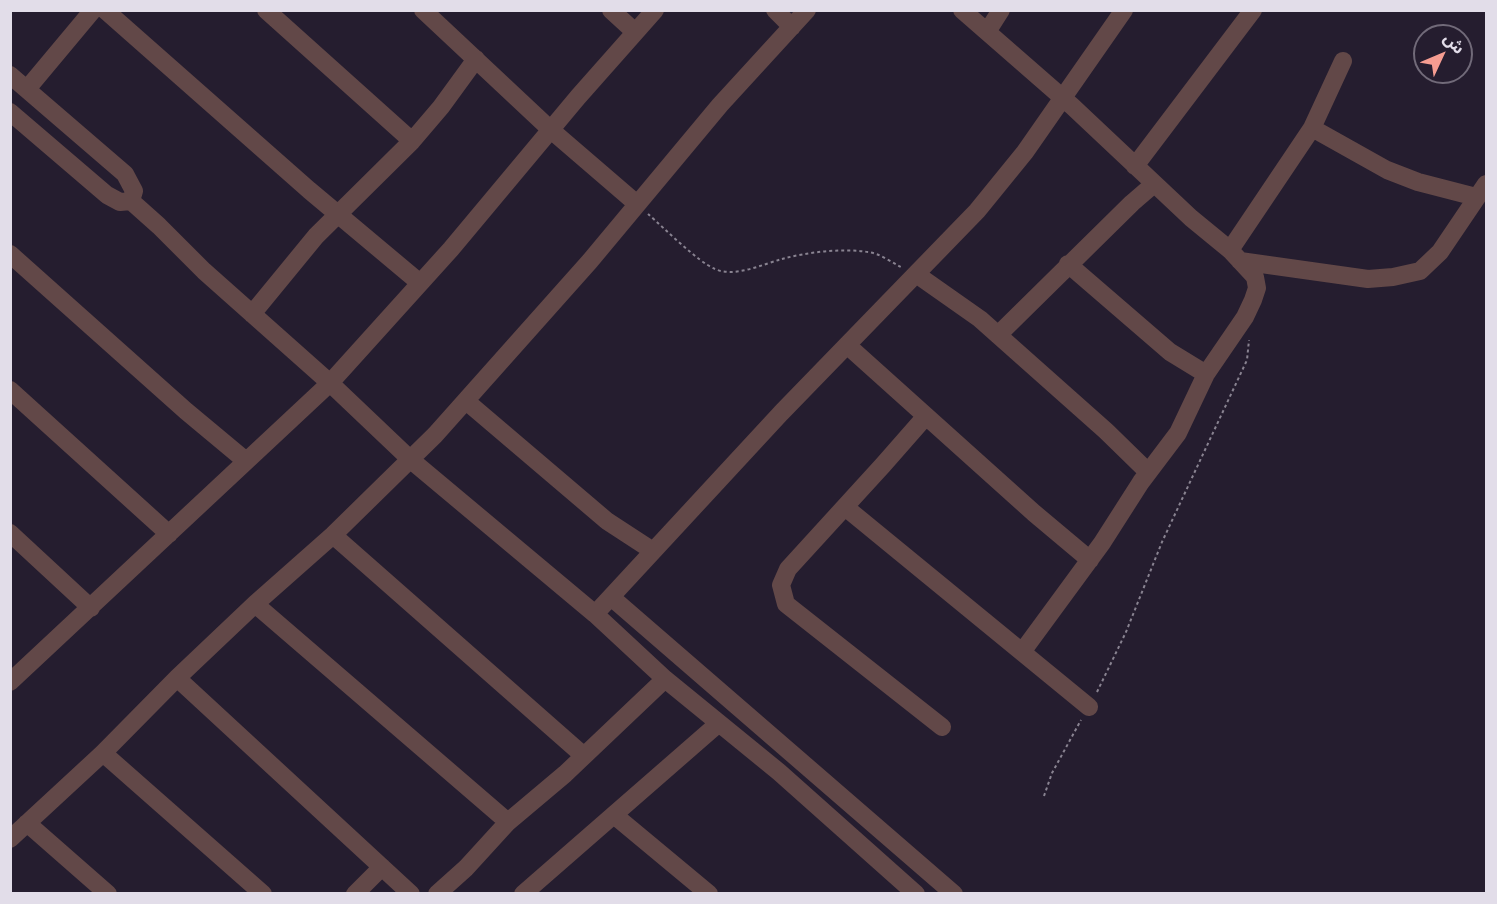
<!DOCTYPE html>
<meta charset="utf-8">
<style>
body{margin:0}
#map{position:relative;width:1497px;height:904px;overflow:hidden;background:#251d2f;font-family:"Exo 2","Noto Sans Arabic",sans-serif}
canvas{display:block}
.frame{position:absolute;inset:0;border:12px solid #e2dde9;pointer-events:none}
.north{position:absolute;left:1413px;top:24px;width:60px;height:60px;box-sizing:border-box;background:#251d2f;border:2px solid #716a79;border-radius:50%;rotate:46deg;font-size:16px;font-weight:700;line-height:24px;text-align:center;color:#e2dde9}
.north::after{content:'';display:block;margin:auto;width:21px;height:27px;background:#f59c91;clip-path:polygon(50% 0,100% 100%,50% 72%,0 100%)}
</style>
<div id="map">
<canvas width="1497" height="904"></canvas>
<div class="frame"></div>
<div class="north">ش</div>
</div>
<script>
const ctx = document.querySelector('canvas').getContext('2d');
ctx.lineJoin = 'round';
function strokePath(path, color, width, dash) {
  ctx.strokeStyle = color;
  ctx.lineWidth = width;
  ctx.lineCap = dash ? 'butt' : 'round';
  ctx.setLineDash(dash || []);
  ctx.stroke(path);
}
const path = new Path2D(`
 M648 214C664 228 698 262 715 269 735 278 763 264 782 259 808 252 841 248 868 252 879 253 891 262 901 267
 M1097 692 1126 632 1162 542 1247 360 1249 340
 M1044 796 1052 773 1081 720`);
const minor = new Path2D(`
 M105 10 309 190 420 283
 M266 10 412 141
 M423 10 551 130 637 204
 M611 10 635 32
 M775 10 792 27
 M962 10 1072 106 1191 218 1230 250 1255 277 1257 288 1253 300 1245 317 1206 374 1178 433 1141 482 1102 543 1022 652
 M987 32 1001 10
 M10 75 125 174 134 191 131 201 120 202 107 195 10 112
 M27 89 93 10
 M1312 128 1387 170 1418 182 1476 197
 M1135 166 1253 10
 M131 201 159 226 204 271 330 383 411 460 595 614 665 679 779 772 916 894
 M1230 250 1312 128 1343 61
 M10 254 186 411 246 461
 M1240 261 1368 279 1393 277 1420 271 1440 252 1486 184
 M1068 264 1170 352 1206 374
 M916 274 980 319 1106 431 1148 472
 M252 314 316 236 412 141 441 107 476 59
 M998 335 1132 203 1154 184
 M847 345 1034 513 1090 560
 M10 390 169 534
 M466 401 607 521 653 551
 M926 416 883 465 788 569 781 585 786 604 942 727
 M845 507 1089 707
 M10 533 91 608
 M333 535 584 756
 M611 597 954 894
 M255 604 508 822
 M595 614 781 413 977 211 1025 152 1124 10
 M177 678 411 894
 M10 682 330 383 451 249 578 97 655 10
 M103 753 263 894
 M614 815 709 894
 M27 823 108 894
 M10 839 103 753 177 678 255 604 333 535 435 435 590 261 720 105 807 10
 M355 894 382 867
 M437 894 466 868 508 822 565 774 665 679
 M523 894 719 723`);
strokePath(path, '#898391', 2, [3, 3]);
strokePath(minor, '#624848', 18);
</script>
